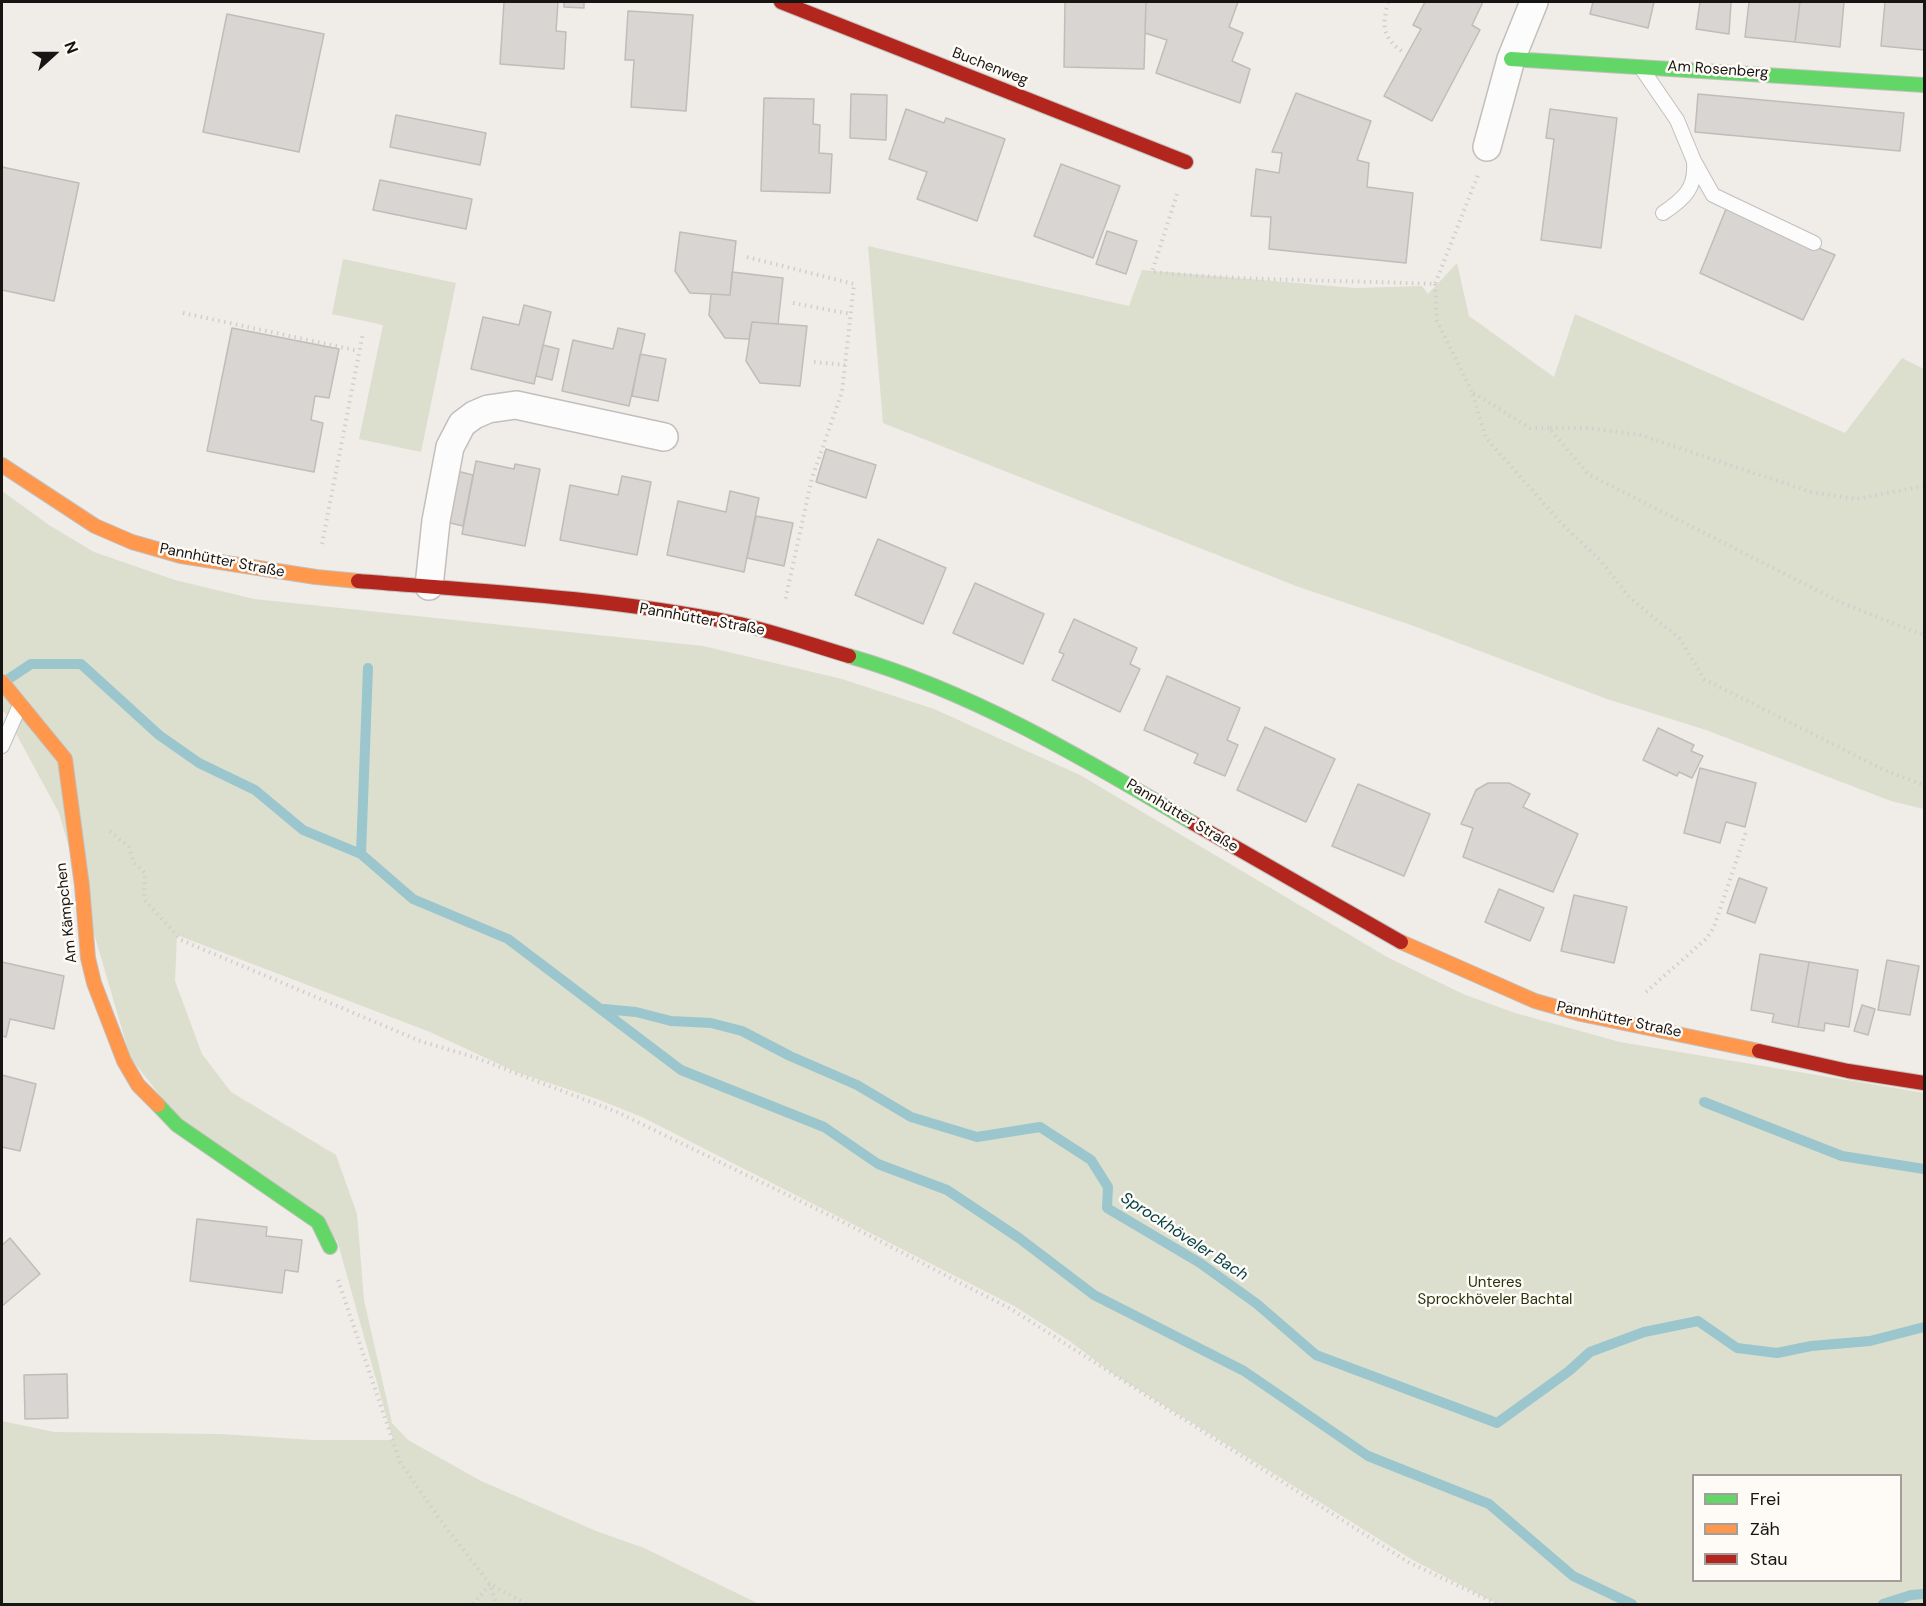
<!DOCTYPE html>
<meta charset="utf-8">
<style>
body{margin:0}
#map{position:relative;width:1926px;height:1606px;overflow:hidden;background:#f0ece8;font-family:"DM Sans",sans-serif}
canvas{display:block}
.frame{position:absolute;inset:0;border:3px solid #171513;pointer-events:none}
.legend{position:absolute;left:1692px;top:1474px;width:210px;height:108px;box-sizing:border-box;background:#fefaf6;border:2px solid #a29e9b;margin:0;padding:8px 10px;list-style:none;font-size:18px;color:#171513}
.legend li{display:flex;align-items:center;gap:12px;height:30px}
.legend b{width:30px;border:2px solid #a29e9b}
.north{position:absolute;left:24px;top:24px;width:60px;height:60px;-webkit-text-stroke:4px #fefaf6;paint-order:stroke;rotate:69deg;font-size:16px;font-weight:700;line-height:24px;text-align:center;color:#171513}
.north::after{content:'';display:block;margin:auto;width:21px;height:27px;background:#171513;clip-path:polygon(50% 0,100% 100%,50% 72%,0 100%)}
</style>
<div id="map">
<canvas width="1926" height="1606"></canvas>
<div class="frame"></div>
<ul class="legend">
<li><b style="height:8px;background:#63d668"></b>Frei</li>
<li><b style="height:8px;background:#ff974d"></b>Zäh</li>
<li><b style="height:8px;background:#b3261e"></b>Stau</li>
</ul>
<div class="north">N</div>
</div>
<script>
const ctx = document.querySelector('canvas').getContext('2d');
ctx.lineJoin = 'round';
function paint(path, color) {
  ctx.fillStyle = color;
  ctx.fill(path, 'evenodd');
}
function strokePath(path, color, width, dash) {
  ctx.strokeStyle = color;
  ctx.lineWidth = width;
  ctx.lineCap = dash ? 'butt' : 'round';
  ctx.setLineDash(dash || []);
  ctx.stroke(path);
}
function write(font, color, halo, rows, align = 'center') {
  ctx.font = font + ' "DM Sans",sans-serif';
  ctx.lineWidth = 5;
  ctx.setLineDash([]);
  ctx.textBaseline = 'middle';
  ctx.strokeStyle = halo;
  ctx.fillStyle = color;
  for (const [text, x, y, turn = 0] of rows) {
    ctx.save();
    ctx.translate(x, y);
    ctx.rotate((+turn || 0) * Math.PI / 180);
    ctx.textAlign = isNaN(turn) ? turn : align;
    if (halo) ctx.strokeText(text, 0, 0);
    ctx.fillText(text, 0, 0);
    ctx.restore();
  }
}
const green = new Path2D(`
 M868 246 1129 306 1142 270 1356 288 1422 286 1428 294 1457 263 1469 316 1554 377 1575 314 1845 433 1902 358 1924 369V809L1891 801 1706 730 1607 699 1411 625 1296 586 883 423Z
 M343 259 456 283 421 452 359 439 383 325 332 314Z
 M2 491 49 525 94 552 175 580 254 599 703 646 842 679 934 709 1080 775 1387 957 1463 994 1515 1013 1620 1042 1924 1093V1604H1497L1411 1559 1112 1373 1068 1340 1014 1306 642 1117 597 1099 516 1072 430 1032 177 935 175 981 202 1054 231 1092 336 1155 357 1214 364 1300 392 1423 408 1440 481 1481 596 1531 644 1548 759 1604H2V1421L54 1432 220 1434 313 1440H393L337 1240 179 1120 130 1057 59 813 5 713 3 711 2 714ZM1694 1476H1900V1580H1694Z`);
const stream = new Path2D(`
 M7 680 31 664H81L159 735 199 763 255 790 303 830 361 854 413 899 508 939 681 1070 824 1127 878 1164 947 1190 1019 1238 1094 1295 1244 1371 1368 1456 1489 1504 1573 1576 1632 1604
 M361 854 368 668
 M604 1009 636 1012 671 1021 711 1023 742 1031 790 1056 857 1085 911 1117 977 1137 1040 1127 1091 1160 1108 1187 1107 1208 1200 1263 1257 1304 1316 1355 1497 1423 1569 1371 1590 1352 1644 1332 1698 1321 1737 1348 1777 1353 1811 1346 1870 1341 1924 1327
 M1704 1102 1842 1156 1924 1169
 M1883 1604 1911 1595 1924 1594`);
const building = new Path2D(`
 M504 2H558L556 31 566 32 564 69 500 64Z
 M564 2H584V8L564 7Z
 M1065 2H1146L1144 69 1064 67Z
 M1146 2H1238L1229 27 1243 33 1232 61 1250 69 1240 103 1156 73 1167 40 1145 33Z
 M1425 2H1483L1472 25 1480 30 1432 121 1384 96 1421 29 1413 25Z
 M1593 2H1654L1648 28 1590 14Z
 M1700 2H1731L1729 34 1696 29Z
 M1749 2H1800L1795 42 1745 37Z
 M1800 2H1844L1840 47 1795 42Z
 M1885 2H1924V50L1881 46Z
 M628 11 693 15 686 111 631 107 634 60H625Z
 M227 14 324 34 299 152 203 132Z
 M1296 93 1371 121 1357 160 1369 163 1367 187 1413 193 1406 263 1269 249 1271 217 1251 216 1256 169 1279 173 1282 153 1272 152Z
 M851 94 887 95 886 140 850 138Z
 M1698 94 1904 113 1900 151 1695 132Z
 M764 98 814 99 813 124 820 125 819 153 832 154 830 193 761 191Z
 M906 109 944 123 946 118 1005 139 977 221 917 199 927 172 889 159Z
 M1550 109 1617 118 1601 248 1541 240 1554 139 1546 138Z
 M396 115 486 133 480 165 390 147Z
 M1061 164 1120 186 1093 258 1034 236Z
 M2 167 79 183 54 301 2 290Z
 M380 180 472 199 466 229 373 210Z
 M1726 209 1835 255 1803 320 1700 273Z
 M1107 231 1137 241 1126 274 1096 264Z
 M680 232 736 241 730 295 690 293 675 271Z
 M732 272 783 278 778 324 752 322 749 339 725 338 709 315 711 294 730 295Z
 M524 305 551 312 534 384 471 369 483 317 519 325Z
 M752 322 807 326 800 386 760 383 746 361Z
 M232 328 339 349 329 398 315 396 311 420 323 423 314 472 207 451Z
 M618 328 645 334 629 406 562 391 573 340 613 349Z
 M543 345 559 349 552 380 536 376Z
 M640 354 666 359 658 401 632 396Z
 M826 449 876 465 866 498 816 482Z
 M476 461 514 469 515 464 540 469 525 546 462 534Z
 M457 471 473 475 463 526 446 522Z
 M622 476 651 482 637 555 560 540 570 485 618 495Z
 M730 491 759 498 744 572 667 555 678 501 726 512Z
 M756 516 793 523 784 566 747 558Z
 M878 539 946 568 923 624 855 595Z
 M975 583 1044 614 1023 664 953 633Z
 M1074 619 1137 648 1130 664 1140 669 1120 712 1052 680 1064 654 1059 652Z
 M1167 676 1240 708 1227 740 1238 745 1225 776 1194 763 1198 754 1144 730Z
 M1265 727 1335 759 1306 822 1237 790Z
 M1658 728 1694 745 1691 751 1703 756 1692 778 1679 772 1677 776 1643 760Z
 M1700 768 1756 783 1745 827 1726 822 1720 843 1684 833Z
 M1488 783H1509L1530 794 1523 807 1578 834 1553 892 1463 857 1473 828 1461 824 1476 790Z
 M1358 784 1430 814 1404 876 1332 846Z
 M1739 878 1767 888 1755 923 1727 913Z
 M1499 889 1544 908 1530 941 1485 922Z
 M1574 895 1627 907 1614 963 1561 951Z
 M1760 954 1809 962 1798 1027 1772 1022 1774 1014 1751 1010Z
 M1887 960 1919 966 1910 1015 1878 1010Z
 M2 962 64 976 54 1029 10 1019 6 1037 2 1036Z
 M1809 962 1858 970 1849 1027 1825 1023 1824 1031 1798 1027Z
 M1862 1005 1875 1009 1868 1035 1854 1031Z
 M2 1075 36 1084 20 1151 2 1147Z
 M197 1219 267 1227 266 1236 302 1240 298 1272 285 1270 282 1293 190 1281Z
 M10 1238 40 1274 2 1306V1245Z
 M67 1374 68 1418 25 1419 24 1375Z`);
const path = new Path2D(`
 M1388 2C1382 27 1382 37 1404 53
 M1177 194 1152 272C1246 281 1341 280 1435 284L1478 175
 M747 257 854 284 842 392 812 478 785 601
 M1435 284 1437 321 1472 392
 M793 303 851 314
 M183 313 359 351
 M814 362 845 365
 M1549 428H1530L1472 392 1486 438 1563 525 1600 560 1630 598 1679 638 1704 679 1884 770 1924 785
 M1924 486 1856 499 1811 492 1640 435 1588 428H1549L1588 474 1844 604 1924 635
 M322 544 363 333
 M110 831 129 847 134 863 145 873 144 899 181 940 420 1041 474 1057 617 1112 837 1219 1011 1309 1408 1562 1497 1604
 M1646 992 1707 938 1714 927 1746 832
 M338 1280 400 1462 441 1521 490 1584 496 1604
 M473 1604 490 1584 526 1604`);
const lane = new Path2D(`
 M1642 69 1677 120 1694 161 1713 195 1814 243
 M1663 213C1684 199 1696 188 1694 163
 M2 746 20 705`);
const street = new Path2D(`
 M1487 147 1511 59 1534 2
 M429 586 436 521 450 447 462 424 474 415 488 409 516 405 664 437`);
const fast = new Path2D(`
 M1511 59 1924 85
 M849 656C973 692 1083 758 1193 823
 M158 1105 177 1125 318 1222 330 1247`);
const slow = new Path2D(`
 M2 465 95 526 132 542 181 556 316 577 358 581
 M2 682 65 759 82 886 88 958 94 983 124 1061 138 1085 158 1105
 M1401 942 1535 1001 1581 1014 1759 1051`);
const jam = new Path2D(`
 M781 2 1186 162
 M358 581C483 591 611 598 735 623 773 631 812 645 849 656
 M1193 823 1401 942
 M1759 1051 1848 1071 1924 1083`);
const streetNames = [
 ["Buchenweg",990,67,21],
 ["Am Rosenberg",1718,70,4],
 ["Pannhütter Straße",222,561,11],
 ["Pannhütter Straße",702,620,10],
 ["Pannhütter Straße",1182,816,31],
 ["Am Kämpchen",67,913,-96],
 ["Pannhütter Straße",1619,1020,12]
];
const parkNames = [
 ["Unteres",1495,1283],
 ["Sprockhöveler Bachtal",1495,1300]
];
const waterNames = [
 ["Sprockhöveler Bach",1184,1237,33]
];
paint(green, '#dcdfcd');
strokePath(stream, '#9bc6cd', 10);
paint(building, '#d8d5d2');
strokePath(building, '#c0bcb9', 1.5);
strokePath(lane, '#c2bfbc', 16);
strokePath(street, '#c2bfbc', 30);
strokePath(fast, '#c2bfbc', 16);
strokePath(slow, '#c2bfbc', 16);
strokePath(jam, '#c2bfbc', 16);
strokePath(path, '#d0cfce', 4, [1.5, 4.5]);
strokePath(lane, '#fdfcfc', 14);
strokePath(street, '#fdfcfc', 27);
strokePath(fast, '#63d668', 14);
strokePath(slow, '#ff974d', 14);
strokePath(jam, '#b3261e', 14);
write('15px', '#171513', '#fefaf6', streetNames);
write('15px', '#28320d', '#fefaf6', parkNames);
write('italic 16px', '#03414a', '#fefaf6', waterNames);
</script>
